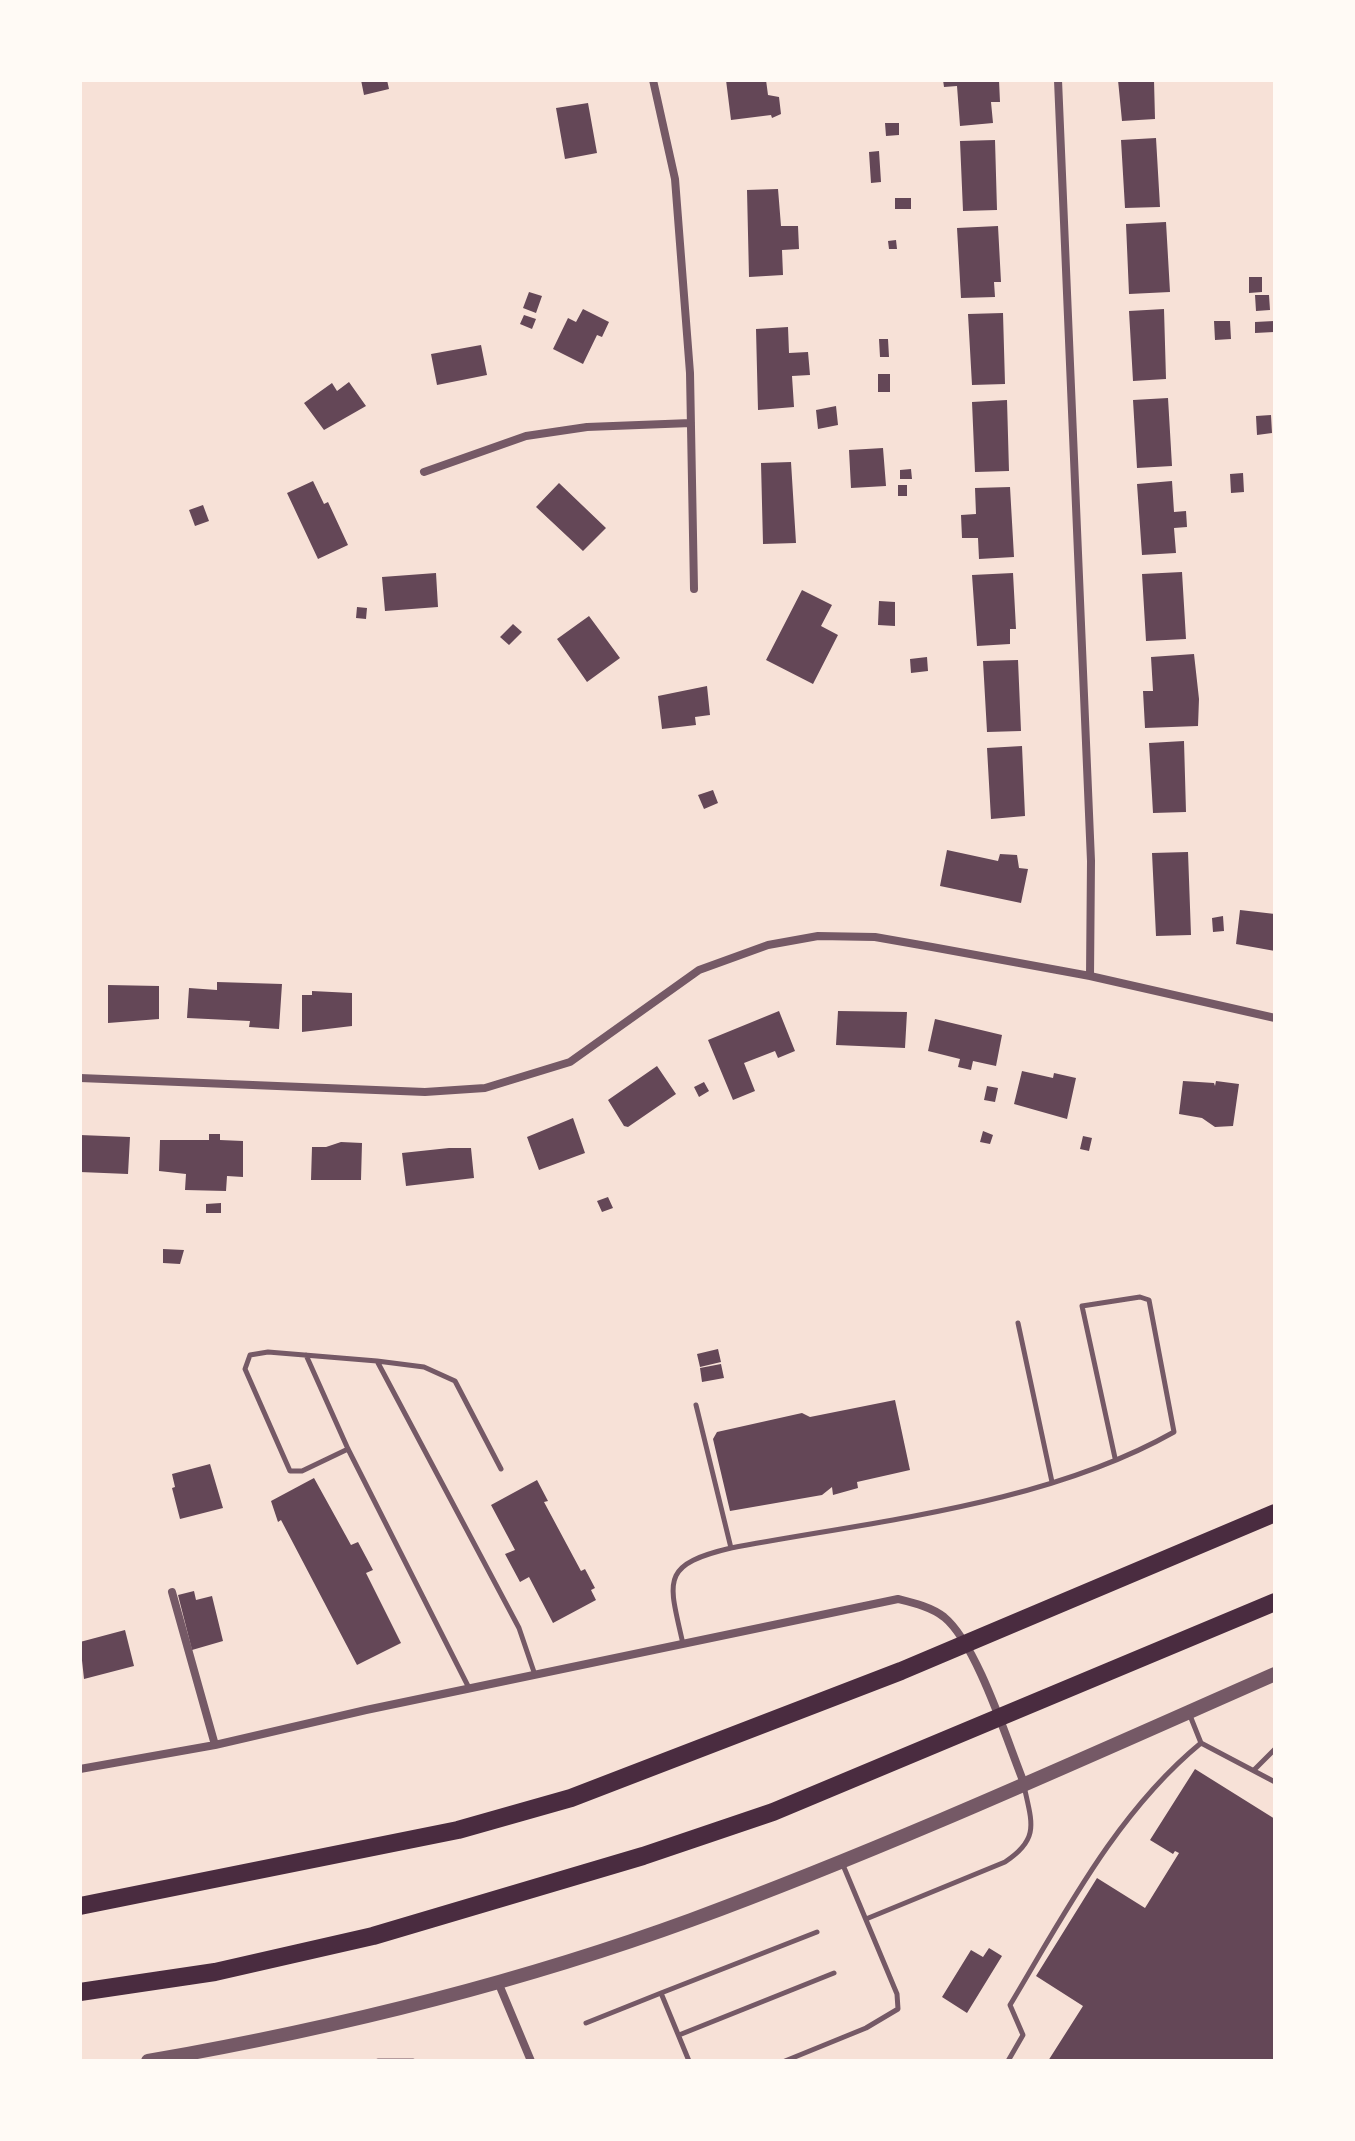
<!DOCTYPE html>
<style>
body{margin:0}
#map{position:relative;width:1355px;height:2141px;overflow:hidden;background:#f7e1d7;font-family:"Noto Sans",sans-serif}
canvas{display:block}
.frame{position:absolute;inset:0;border:82px solid #fffaf5;pointer-events:none}
</style>
<div id="map">
<canvas width="1355" height="2141"></canvas>
<div class="frame"></div>
</div>
<script>
const ctx = document.querySelector('canvas').getContext('2d');
ctx.lineJoin = 'round';
function paint(path, color) {
  ctx.fillStyle = color;
  ctx.fill(path, 'evenodd');
}
function strokePath(path, color, width, dash) {
  ctx.strokeStyle = color;
  ctx.lineWidth = width;
  ctx.lineCap = dash ? 'butt' : 'round';
  ctx.setLineDash(dash || []);
  ctx.stroke(path);
}
const building = new Path2D(`
 M361 80H387L389 89 364 95Z
 M726 80H766L768 95 779 97 781 114 772 118 771 115 731 120Z
 M943 80H999L1000 102H991L993 123 960 126 957 86 944 87Z
 M1118 80H1154L1155 119 1122 121Z
 M588 103 597 153 565 159 556 108Z
 M885 123H899V135L886 136Z
 M1156 138 1160 207 1125 208 1121 140Z
 M995 140 997 210 963 211 960 141Z
 M879 151 881 182 871 183 869 152Z
 M778 189 781 226H798L799 249 782 250 783 275 749 277 747 190Z
 M895 198H911V209H895Z
 M1166 222 1170 292 1129 294 1126 224Z
 M998 226 1001 282H994L995 297 961 298 957 228Z
 M896 240 897 249H889L888 241Z
 M1249 277H1262V292L1249 293Z
 M529 292 542 296 536 313 523 308Z
 M1255 295H1269L1270 310 1256 311Z
 M583 309 609 322 602 337 597 335 583 364 553 349 568 318 576 322Z
 M1164 309 1166 379 1133 381 1129 311Z
 M1003 313 1005 384 972 385 968 314Z
 M524 315 536 319 532 329 520 324Z
 M1214 321H1230L1231 339 1215 340Z
 M1274 321V332L1255 333V322Z
 M788 327 789 353 808 352 810 375 792 376 794 407 758 410 756 329Z
 M879 339H888L889 357H880Z
 M481 345 487 375 437 385 431 354Z
 M878 374H890V392H878Z
 M349 382 366 406 324 430 304 403 332 383 337 391Z
 M1168 398 1172 466 1137 468 1133 400Z
 M1007 400 1009 471 975 472 972 402Z
 M836 406 838 425 818 429 816 410Z
 M1271 415 1272 433 1257 435 1256 416Z
 M883 448 886 486 851 488 849 450Z
 M791 462 796 543 763 544 761 463Z
 M911 469 912 479H900V470Z
 M1243 473 1244 492 1231 493 1230 474Z
 M313 481 324 504 328 502 348 545 318 559 287 493Z
 M1172 481 1174 512 1186 511 1187 527 1174 528 1176 553 1142 555 1137 484Z
 M559 483 606 528 583 551 536 507Z
 M898 485H907V496H898Z
 M1010 487 1014 557 979 559 978 538H962L961 515 976 514 975 488Z
 M203 505 209 521 195 526 189 510Z
 M1182 572 1186 639 1146 641 1142 574Z
 M436 573 438 607 385 611 382 577Z
 M1013 573 1016 629H1010V644L977 646 972 575Z
 M802 590 832 605 821 626 838 635 813 684 766 660Z
 M879 601 895 602V626L878 625Z
 M357 607 367 608 366 619 356 618Z
 M589 616 620 658 587 682 557 639Z
 M513 624 522 632 509 645 500 637Z
 M1194 654 1199 699 1198 726 1145 728 1143 691H1153L1151 657Z
 M927 657 928 671 911 673 910 659Z
 M1018 660 1021 731 987 732 983 661Z
 M707 686 710 715 695 717 696 725 662 729 658 696Z
 M1184 741 1186 812 1153 813 1149 743Z
 M1022 746 1025 816 991 819 987 748Z
 M713 790 718 803 704 809 698 795Z
 M947 850 998 861 1000 854 1017 855 1019 868 1028 869 1021 903 940 886Z
 M1188 852 1191 935 1156 936 1152 853Z
 M1240 910 1275 914V951L1236 944Z
 M1223 916 1224 931 1213 932 1212 918Z
 M217 982 282 984 279 1029 249 1027 250 1021 187 1018 189 988 217 990Z
 M108 985 159 986V1019L108 1023Z
 M312 991 352 993V1026L302 1032V995H312Z
 M779 1011 795 1051 778 1058 775 1051 744 1063 755 1091 733 1100 708 1040Z
 M838 1011 907 1012 905 1048 836 1045Z
 M935 1019 1002 1035 996 1066 973 1061 971 1070 958 1067 960 1059 928 1051Z
 M657 1066 676 1094 628 1127 624 1126 608 1100Z
 M1022 1071 1053 1078 1054 1073 1076 1078 1067 1119 1014 1104Z
 M1183 1081 1214 1083 1215 1086 1216 1081 1239 1084 1233 1126 1215 1127 1202 1118 1179 1114Z
 M704 1082 709 1091 699 1097 694 1087Z
 M987 1086 998 1088 995 1102 984 1100Z
 M573 1118 585 1153 539 1170 527 1137Z
 M983 1131 993 1135 990 1144 980 1142Z
 M209 1134H220V1140L243 1141V1177L227 1176 226 1191 185 1190 186 1174 159 1171 160 1140H209Z
 M80 1135 130 1137 128 1174 80 1172Z
 M1083 1136 1092 1138 1089 1151 1080 1149Z
 M341 1142 362 1143 361 1180H311L312 1147H326Z
 M449 1148H471L474 1178 406 1186 402 1153Z
 M608 1197 613 1208 602 1212 597 1201Z
 M221 1203V1213H206V1204Z
 M163 1249 184 1250 180 1264 163 1263Z
 M718 1349 721 1362 700 1367 697 1354Z
 M721 1364 724 1378 702 1382 700 1368Z
 M895 1400 910 1470 857 1482 858 1488 833 1495 832 1487 822 1495 730 1511 713 1439 717 1432 802 1413 810 1417Z
 M210 1464 223 1508 180 1519 172 1488 175 1487 172 1474Z
 M314 1478 351 1545 358 1542 373 1570 366 1573 401 1643 357 1665 281 1520 278 1522 271 1501Z
 M537 1480 548 1501 544 1502 581 1571 585 1569 595 1588 591 1590 596 1600 553 1623 529 1577 520 1582 505 1554 515 1550 491 1505Z
 M194 1591 196 1600 212 1596 223 1641 192 1650 178 1595Z
 M125 1630 134 1666 84 1679 80 1642Z
 M1195 1769 1275 1819V2061H1048L1083 2006 1036 1976 1097 1878 1145 1908 1179 1853 1175 1851 1173 1854 1150 1840Z
 M989 1948 1002 1956 967 2013 942 1997 971 1950 983 1957Z`);
const service = new Path2D(`
 M1018 1323 1052 1482
 M306 1355 348 1449 469 1688
 M348 1449 302 1471H290L245 1369 250 1355 268 1352 377 1361
 M501 1469 455 1381 424 1367 377 1361 519 1628 535 1675
 M731 1548C874 1521 1045 1505 1174 1432L1149 1300 1140 1297 1082 1306 1115 1458
 M683 1644C669 1581 659 1565 731 1548L696 1405
 M1189 1713 1201 1743 1275 1782
 M1254 1770 1275 1749
 M866 1919 1005 1862C1040 1839 1032 1823 1024 1786
 M586 2023 661 1993
 M679 2035 834 1973
 M378 2061H413
 M689 2061 661 1993 817 1932
 M785 2061 866 2028 898 2009 897 1994 843 1865
 M1008 2061 1023 2035 1010 2005C1065 1913 1117 1812 1201 1743`);
const minor = new Path2D(`
 M653 80 675 179 690 373 694 589
 M1058 80 1091 861 1090 976
 M424 472 526 436 587 427 691 423
 M80 1078 425 1092 485 1088 570 1062 699 970 768 945 818 936 875 937 932 947 1090 976 1275 1018
 M172 1592 215 1745
 M80 1769 215 1745 366 1710 898 1599C914 1603 931 1607 944 1617 977 1644 1007 1741 1024 1783
 M498 1982 531 2061`);
const tertiary = new Path2D(`
 M148 2061C331 2029 516 1984 691 1920 889 1847 1082 1759 1275 1674`);
const trunk = new Path2D(`
 M80 1906 458 1830 571 1798 901 1671 1275 1513
 M80 1992 215 1972 373 1936 643 1856 773 1812 1275 1602`);
paint(building, '#644757');
strokePath(service, '#755966', 5);
strokePath(minor, '#755966', 8);
strokePath(tertiary, '#755966', 14);
strokePath(trunk, '#4a2c40', 18);
</script>
